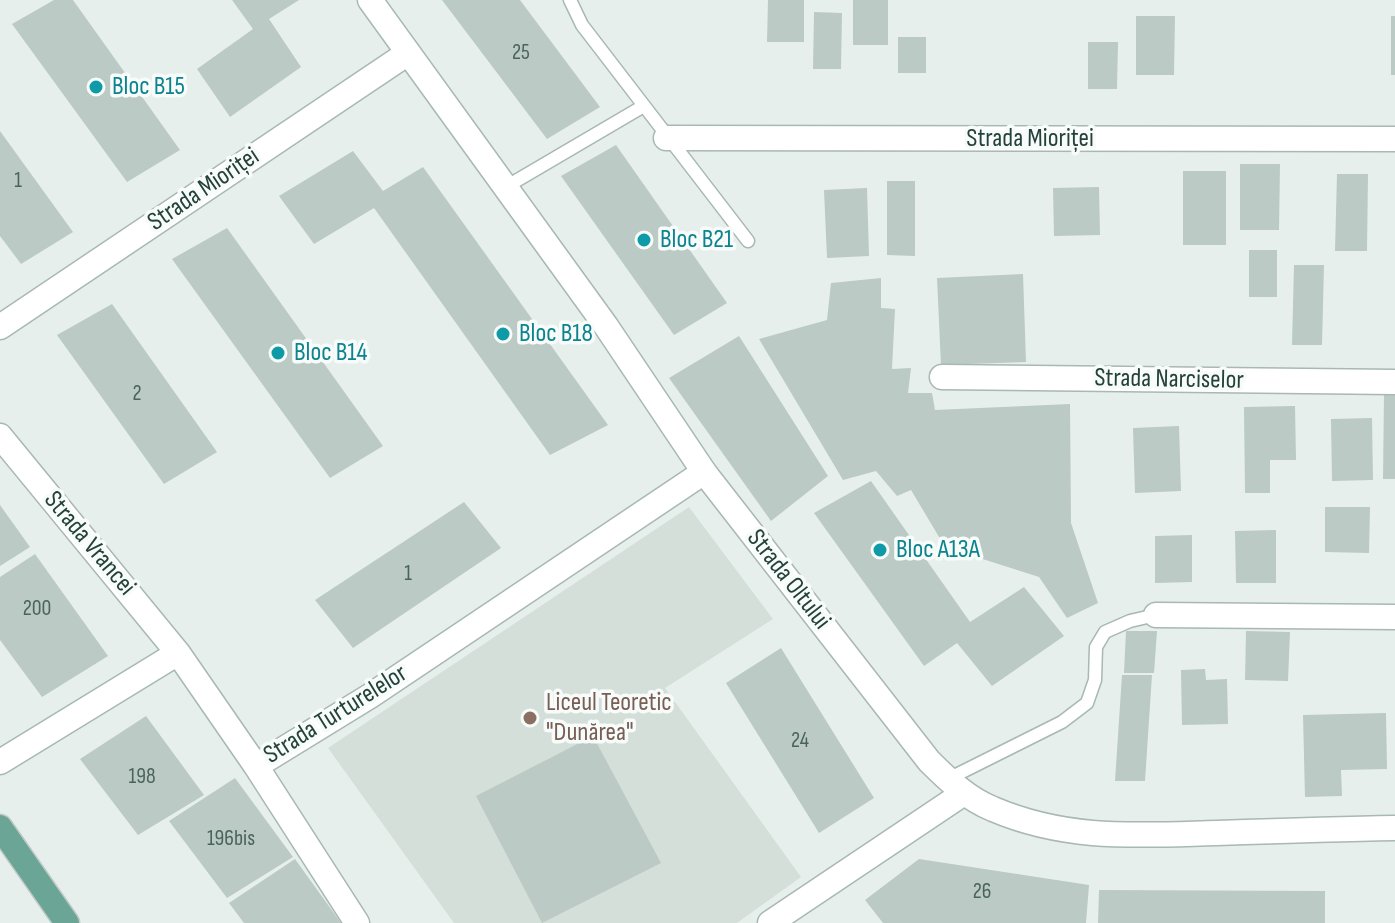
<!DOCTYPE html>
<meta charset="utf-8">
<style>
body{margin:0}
canvas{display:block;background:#e6efeb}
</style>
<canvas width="1395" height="923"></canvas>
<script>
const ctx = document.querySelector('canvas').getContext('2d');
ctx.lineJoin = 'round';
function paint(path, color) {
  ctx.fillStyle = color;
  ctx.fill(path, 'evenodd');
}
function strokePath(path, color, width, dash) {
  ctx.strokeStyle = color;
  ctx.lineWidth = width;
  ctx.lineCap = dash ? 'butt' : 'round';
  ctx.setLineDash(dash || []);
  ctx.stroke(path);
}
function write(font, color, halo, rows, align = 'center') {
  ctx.font = font + ' "Sofia Sans Condensed",sans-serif';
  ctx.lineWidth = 7;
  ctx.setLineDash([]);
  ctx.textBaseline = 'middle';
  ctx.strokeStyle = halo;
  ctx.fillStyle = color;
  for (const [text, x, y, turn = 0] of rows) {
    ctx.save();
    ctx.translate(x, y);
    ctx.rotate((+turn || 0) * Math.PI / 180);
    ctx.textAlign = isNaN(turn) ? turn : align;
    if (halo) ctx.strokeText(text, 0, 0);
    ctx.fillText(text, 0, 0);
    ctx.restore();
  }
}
const built = new Path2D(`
 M689 507 773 619 665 688 801 877 737 923H454L328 748Z`);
const building = new Path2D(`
 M54 0H73L180 150 127 182 12 24Z
 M232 0H299L269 19 301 67 230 117 197 69 253 29Z
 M442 0H520L600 107 547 139Z
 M768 0H804V42H767Z
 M853 0H888V45H853Z
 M814 12 842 13 841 69H813Z
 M1136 16H1175L1174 75H1136Z
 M1391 16H1395V75H1391Z
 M898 37H926V73H898Z
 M1088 42H1118L1117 89H1088Z
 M0 131 73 232 21 264 0 236Z
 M616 145 727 303 674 335 561 176Z
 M353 151 383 191 423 167 608 425 550 455 374 208 314 244 279 196Z
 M1240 164H1280L1279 230H1240Z
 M1183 171H1226V245H1183Z
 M1337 174H1368L1367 251H1335Z
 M887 181H915V256L887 255Z
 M1099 187 1100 235 1054 236 1053 188Z
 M867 188 869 256 827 258 824 190Z
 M227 228 383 446 330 478 172 259Z
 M1249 250H1277V297H1249Z
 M1294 265H1324L1322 345H1292Z
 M1023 274 1026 362 941 365 937 278Z
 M881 278V308L895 309 892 369 911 368 908 393H932L935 410 1070 404 1071 523 1098 603 1067 618 1039 577 945 547 911 490 897 496 876 471 843 480 759 339 827 320 831 283Z
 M112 304 217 452 164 484 57 335Z
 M739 336 828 476 771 521 669 378Z
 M1384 394H1395V479H1383Z
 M1295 406 1296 460H1270V493H1245L1244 407Z
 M1372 418 1373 480 1332 481 1331 419Z
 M1179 426 1181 491 1135 493 1133 428Z
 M871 481 970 622 1024 587 1064 636 992 686 957 643 924 666 814 513Z
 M464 502 501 548 353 648 315 600Z
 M0 505 30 547 0 566Z
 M1325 507H1370L1369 553 1325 552Z
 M1276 530V583H1236L1235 531Z
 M1192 535V582L1155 583V536Z
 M35 554 108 656 42 697 0 640V577Z
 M1126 631H1157L1154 673H1124Z
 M1246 631 1290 632 1288 681 1245 680Z
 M781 648 874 798 819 833 726 683Z
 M1205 669 1206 680 1227 679 1228 724 1182 725 1181 670Z
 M1122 675H1152L1145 781H1115Z
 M1386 713 1387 769 1341 770 1342 796 1305 797 1303 715Z
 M146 716 204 795 138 835 80 759Z
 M593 736 661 863 542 923 476 796Z
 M235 778 293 857 227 898 169 821Z
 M295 859 341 923H244L229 903Z
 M919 859 1089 885 1086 923H883L865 900Z
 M1099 890 1325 891V923H1098Z`);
const service = new Path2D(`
 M570 0 582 25 748 241
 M504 188 642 107
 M948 779 1062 722 1087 703 1095 680 1096 647 1105 632 1130 621 1156 615`);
const minor = new Path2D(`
 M666 138 1395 139
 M0 327 408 53
 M942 377 1395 382
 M0 436 178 653
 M1156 615 1395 617
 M0 762 178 653 256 766 357 923
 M256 766 370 696 704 472
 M770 923 964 793`);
const tertiary = new Path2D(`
 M370 0 606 326 704 472 929 761C948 780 968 799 993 809 1068 841 1138 835 1217 833 1276 831 1336 829 1395 828`);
const primary = new Path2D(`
 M0 827 67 923`);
const markers = [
 [96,87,8,"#0f9aa8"],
 [644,240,8,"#0f9aa8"],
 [503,334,8,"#0f9aa8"],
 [278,353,8,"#0f9aa8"],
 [880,550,8,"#0f9aa8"],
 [530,718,8,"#8d6e63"]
];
const numberNames = [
 ["25",521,53],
 ["1",18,181],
 ["2",137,394],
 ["1",408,574],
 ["200",37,609],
 ["24",800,741],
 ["198",142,777],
 ["196bis",231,839],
 ["26",982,892]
];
const cultureNames = [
 ["Bloc B15",112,87],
 ["Bloc B21",660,240],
 ["Bloc B18",519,334],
 ["Bloc B14",294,353],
 ["Bloc A13A",896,550]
];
const streetNames = [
 ["Strada Mioriței",1030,139],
 ["Strada Mioriței",204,190,-34],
 ["Strada Narciselor",1169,380,1],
 ["Strada Vrancei",89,544,50],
 ["Strada Oltului",788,580,52],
 ["Strada Turturelelor",336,715,-32]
];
const educationNames = [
 ["Liceul Teoretic",546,703],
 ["\"Dunărea\"",546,733]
];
paint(built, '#d4dfda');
paint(building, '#bbcac4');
strokePath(service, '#a8b8b2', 15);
strokePath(minor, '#a8b8b2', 27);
strokePath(tertiary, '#a8b8b2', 27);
strokePath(primary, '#c2cac8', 27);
strokePath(service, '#fff', 12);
strokePath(minor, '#fff', 24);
strokePath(tertiary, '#fff', 24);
strokePath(primary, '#6aa596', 24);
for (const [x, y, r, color] of markers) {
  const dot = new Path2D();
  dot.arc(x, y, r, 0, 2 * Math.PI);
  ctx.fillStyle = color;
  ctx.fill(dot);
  strokePath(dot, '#f7fbf9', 3);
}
write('22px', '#4a645c', null, numberNames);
write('26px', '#0d838f', '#f7fbf9', cultureNames, 'left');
write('26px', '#24423a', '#f7fbf9', streetNames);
write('26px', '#785e54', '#f7fbf9', educationNames, 'left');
</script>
